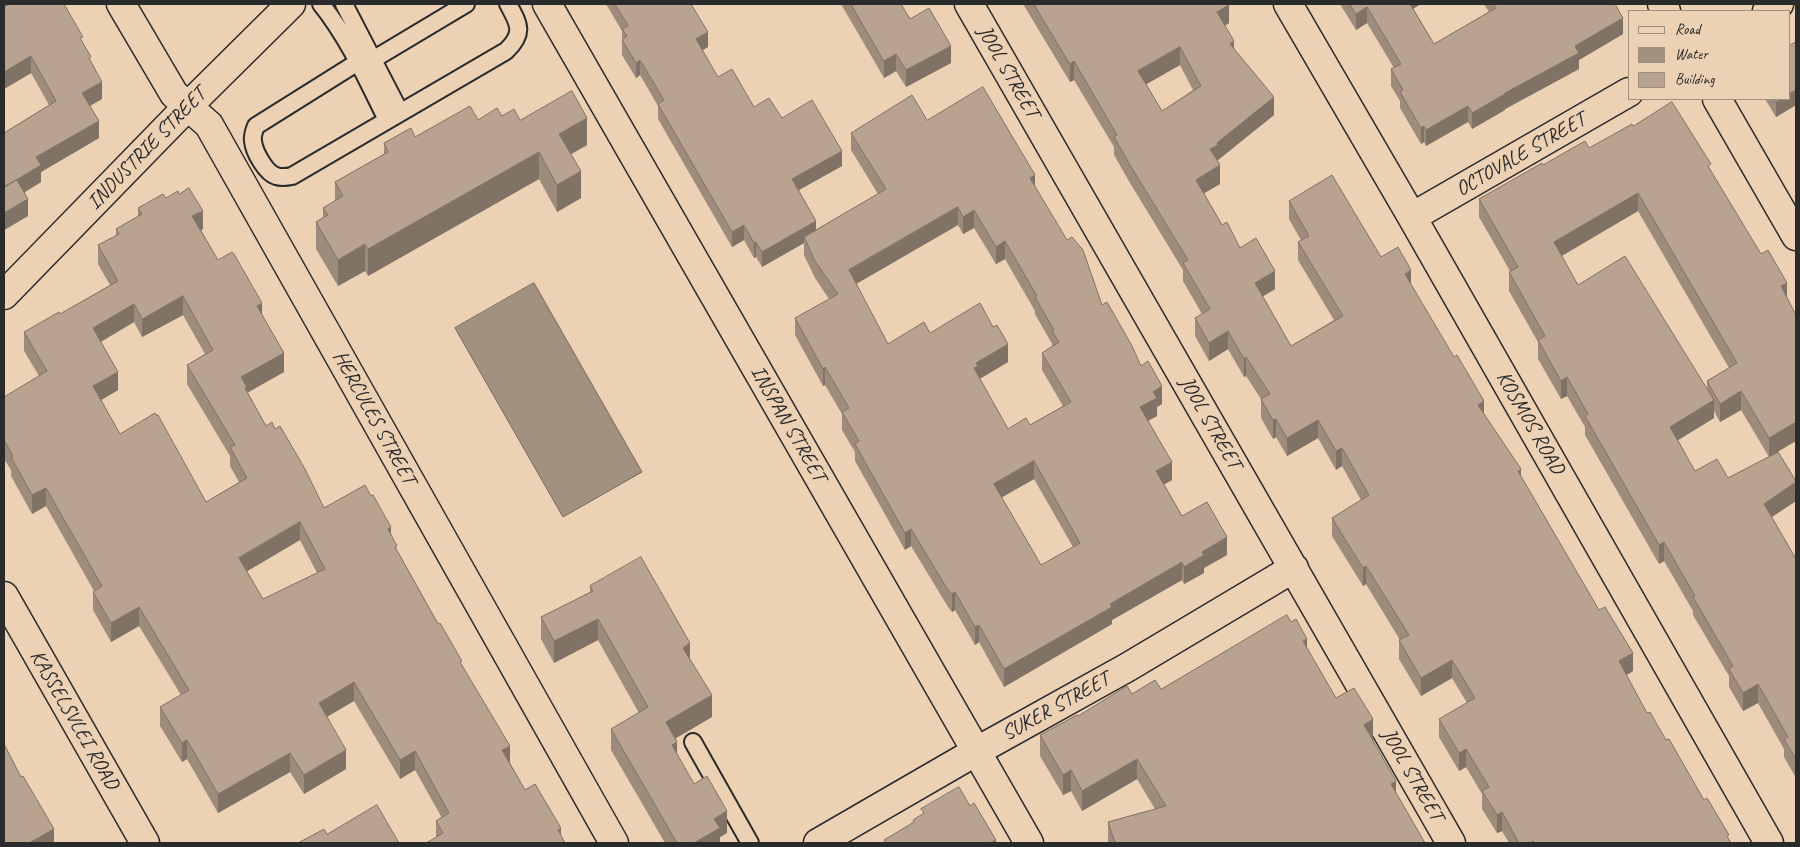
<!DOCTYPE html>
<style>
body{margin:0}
#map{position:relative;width:1800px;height:847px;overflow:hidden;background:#edd1b4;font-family:Caveat,sans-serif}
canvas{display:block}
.frame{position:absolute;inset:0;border:5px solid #2b2b2b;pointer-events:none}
.legend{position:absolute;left:1628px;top:10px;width:162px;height:90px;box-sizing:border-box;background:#edd1b4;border:1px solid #9f8f7d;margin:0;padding:6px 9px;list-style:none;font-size:15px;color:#2b2b2b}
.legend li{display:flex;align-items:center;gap:10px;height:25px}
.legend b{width:25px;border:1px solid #9f8f7d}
</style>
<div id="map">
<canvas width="1800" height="847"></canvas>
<div class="frame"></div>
<ul class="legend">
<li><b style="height:6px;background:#edd1b4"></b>Road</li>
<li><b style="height:14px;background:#a39180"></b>Water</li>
<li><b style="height:14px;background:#b7a38f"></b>Building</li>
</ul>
</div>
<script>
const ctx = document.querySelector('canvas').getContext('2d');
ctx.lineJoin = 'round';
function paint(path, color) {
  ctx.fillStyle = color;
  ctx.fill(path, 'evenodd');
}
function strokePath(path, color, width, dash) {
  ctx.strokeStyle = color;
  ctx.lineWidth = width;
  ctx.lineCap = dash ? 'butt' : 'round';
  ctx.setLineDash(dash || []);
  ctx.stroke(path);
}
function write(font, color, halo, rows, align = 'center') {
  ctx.font = font + ' Caveat,sans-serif';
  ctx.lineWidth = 4.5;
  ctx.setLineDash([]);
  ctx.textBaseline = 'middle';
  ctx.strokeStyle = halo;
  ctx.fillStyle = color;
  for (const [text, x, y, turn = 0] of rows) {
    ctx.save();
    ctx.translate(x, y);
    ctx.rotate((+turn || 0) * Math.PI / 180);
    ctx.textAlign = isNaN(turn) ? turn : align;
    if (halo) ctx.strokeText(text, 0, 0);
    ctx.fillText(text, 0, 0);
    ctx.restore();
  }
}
const water = new Path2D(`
 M534 283 642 472 563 517 455 328Z`);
const lane = new Path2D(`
 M321 4C349 39 367 80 387 120
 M344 4 400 112
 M374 59 466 4
 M358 62 256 126C254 131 252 136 253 141 254 152 266 173 276 176 282 178 287 177 292 176L506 51C525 33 519 24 508 4
 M693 742 750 843`);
const street = new Path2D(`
 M121 4 174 94 209 125 614 843
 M547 4 1029 843
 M969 4 1451 843
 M1288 4 1412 217 1769 843
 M1662 4 1666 11
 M1767 11 1779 4
 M1717 99 1796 236
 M1412 217 1629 92
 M4 295 188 106 291 4
 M818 843 977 751 1128 667 1294 568`);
const secondary = new Path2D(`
 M4 596 145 843`);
const wall = new Path2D(`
 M4 4H64L91 62 102 99 90 106 99 138 41 172V182L25 192 28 216 4 230V133L49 105 31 73 4 89Z
 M606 4H691L708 47 702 50 718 77 754 107 782 118 842 166 798 190 816 230 878 194 851 150V133L927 120 1035 186 1102 305 1141 366 1162 404 1157 407V416L1148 421 1172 480 1164 484 1182 516 1227 555 1204 568V573L1184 584 1182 580 1112 620V624L1004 687 979 642 975 645 955 610 952 612 948 607 911 546 905 550 855 461V452L842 430V414L825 385 823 386 795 335V318L829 299 815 278 804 255V243L762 267 756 257 754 258 744 240 732 247 658 119V106L640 75 636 78 622 55V31ZM958 225 963 234 974 228 996 264 1005 259 1035 311V314L1052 344V347L1042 353V370L1063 406 1030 425 1008 429 979 379 1008 362 930 333 888 344 856 284ZM1034 479 1073 547 1041 565 1001 497Z
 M841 4H901L910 19 951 63 906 87 896 71 884 78Z
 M1023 4H1229V23L1225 26 1234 48 1274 115 1218 160 1220 184 1204 193 1222 225 1240 248 1275 289 1263 296 1291 346 1334 320 1298 260V242L1301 240 1289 219V201L1381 257 1411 286 1484 414 1521 477 1633 671 1626 675 1647 713 1666 740 1731 843H1509L1502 831 1497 833 1482 809V794L1466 767 1459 771 1439 737V719L1467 703 1452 678 1421 696 1399 659V640H1400L1366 584 1363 586 1332 536V518L1361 500 1342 466 1336 470 1318 438 1287 456 1276 437 1273 439 1261 418V399L1246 376 1244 377 1228 349 1209 361 1195 336V318L1202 314 1183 281V270L1130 183 1114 155V147L1074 80 1070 82ZM1180 65 1193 90 1162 111 1146 84Z
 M1340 4H1421L1413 8 1434 44 1489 12 1484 4H1615L1623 34 1579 60V69L1505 109V110L1472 129 1468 122 1426 146 1424 142 1421 144 1400 108V101L1391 86V69L1394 68 1367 23 1356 30Z
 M1796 42V105L1776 117 1765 99H1789Z
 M502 116 520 120 587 145 571 154 581 198 557 212 539 179 368 276 365 271 338 286 316 249V222L323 217V208L335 201V182L384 154V143L415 137 478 120Z
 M1589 148 1711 171 1778 452 1796 481V501L1772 517 1796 559V778L1784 757V749L1758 703 1743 711 1729 687V676L1693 615V611L1664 561 1659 564 1585 435V427L1567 396 1561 399 1538 359V342L1509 291V272L1510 271 1479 217V199L1543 165ZM1638 211 1729 368 1707 381V389L1578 285 1562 256ZM1741 410 1769 457 1728 478 1695 471 1678 440 1714 418V411L1720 422Z
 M166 198 203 229 201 230 218 260 262 314 284 372 247 392 266 426 324 508 391 535 397 550 462 666 510 763 525 790 561 828 436 837V821L442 818 415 770 400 779 354 701 327 717 346 769 304 794 290 772 218 813 187 759 182 762 160 726V707L181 695 139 626 111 642 93 610V592L94 591 46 506 32 514 11 476V470L4 459V397L39 376 24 351V332L60 314 110 285 98 264V245L116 236V229L138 216V208ZM183 315 205 354 187 365V384L230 456V466L239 482 206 502 120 434 101 400 118 390 101 342 134 322 142 337ZM300 540 317 573 263 599 247 571Z
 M590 586 690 660 712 717 676 738 677 755 694 784 727 833 720 837V843H665L611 750V729L639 713 598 640 554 663 541 639V617L590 592Z
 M1307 649 1336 698 1373 740 1396 794 1425 843H1108V822L1155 809 1137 779 1082 811 1071 791 1063 795 1040 756V735L1078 716 1132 694 1161 689Z`);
const shadedWall = new Path2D(`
 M1406 4H1421L1406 13Z
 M1229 5V23L1217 30V12Z
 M1367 7V23L1356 30V14Z
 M1623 18V34L1579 60V69L1505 109V110L1472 129V113L1505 93 1575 46Z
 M708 32V47L696 54V39Z
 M1234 41V59L1230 44Z
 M951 46V63L906 87V70Z
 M1180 47V65L1138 89V71Z
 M896 54V71L884 78V61Z
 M31 56V73L4 89V72Z
 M640 60V75L636 78V63Z
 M1074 61V80L1070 82V64Z
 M102 82V99L82 110V93Z
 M1796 90V105L1776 117V102L1782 99H1789V94Z
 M1274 97V115L1218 160V163L1210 149 1217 143Z
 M1468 106V122L1426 146V130Z
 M587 118V145L559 161V134Z
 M99 121V138L41 172V182L5 204V187L36 157Z
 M1424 126V142L1421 144V128Z
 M842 151V166L792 194V179Z
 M539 152V179L368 276V249Z
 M1220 165V184L1196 198V180Z
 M581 171V198L557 212V185Z
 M1035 175V193L1030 178Z
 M1638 193V211L1554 260V242Z
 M28 199V216L4 230V213Z
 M958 207V225L849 288V270Z
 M974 210V228L963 234V217Z
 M203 211V229L192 235V216Z
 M816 221V236L804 237V243L762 267V252Z
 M744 225V240L732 247V232Z
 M1005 241V259L996 264V247Z
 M756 242V257L754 258V243Z
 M365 244V271L338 286V260Z
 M1411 270V289L1405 274Z
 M1275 271V289L1255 301V283Z
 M1787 283V301L1781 286Z
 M183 296V315L142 337V319Z
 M262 303V322L257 306Z
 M134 304V322L93 346V328Z
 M1228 331V349L1209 361V343Z
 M1008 344V362L978 380 974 368 976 363Z
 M284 353V372L247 393 241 377Z
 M1246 357V376L1244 377V359Z
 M825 367V385L823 386V369Z
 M118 372V390L93 405V386Z
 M1567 377V396L1561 399V381Z
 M1162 386V404L1157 407V416L1140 425V407L1153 392Z
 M1741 391V410L1720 422V404Z
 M1714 400V418L1670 445V427Z
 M1484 401V420L1478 405Z
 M1276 419V437L1273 439V420Z
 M1318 420V438L1287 456V438Z
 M1796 422V441L1769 457V438Z
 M1342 448V466L1336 470V451Z
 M1034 461V479L994 502V484Z
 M1172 462V480L1156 489V471Z
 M1521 469V487L1518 471Z
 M1796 482V501L1764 522V504Z
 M46 488V506L32 514V495Z
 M300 522V540L239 576V558Z
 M391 527V546L388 529Z
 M911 529V546L905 550V533Z
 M1227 537V555L1204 568V573L1184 584V567L1202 552Z
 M1664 542V561L1659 564V545Z
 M1182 562V580L1112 620V624L1004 687V669L1110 604Z
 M1366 566V584L1363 586V568Z
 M955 592V610L952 612V594Z
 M139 607V626L111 642V623Z
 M598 619V640L554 663V641Z
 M979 625V642L975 645V627Z
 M1307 639V659L1303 641Z
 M690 643V665L683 648Z
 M1633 653V671L1619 680V661Z
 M1452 660V678L1421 696V678Z
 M354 682V701L319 721V703Z
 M1758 684V703L1743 711V693Z
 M712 695V717L666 744V722Z
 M1373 719V740L1364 725Z
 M187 740V759L182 762V743Z
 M677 742V763L672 745Z
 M510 746V765L502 750Z
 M1466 749V767L1459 771V753Z
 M346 750V769L304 794V775Z
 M415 751V770L400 779V760Z
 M290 753V772L218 813V794Z
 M1137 759V779L1082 811V791Z
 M1071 770V791L1063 795V775Z
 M1396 781V802L1391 784Z
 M727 811V833L720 837V843H694L714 819Z
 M1502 812V831L1497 833V815Z
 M561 828V843L558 830Z
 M54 829V843H29Z
 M996 840V843H990Z`);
const building = new Path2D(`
 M10 4H64L83 37 80 38 91 57 89 58 102 82 82 93 99 121 36 157 41 165 5 187 4 185V133L56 101 31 56 4 72V7Z
 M615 4H691L708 32 696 39 718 77 732 69 754 107 769 98 782 118 812 100 842 151 792 179 816 221 762 252 756 242 754 243 744 225 732 232 658 104 664 100 640 60 636 63 622 40 627 36 622 29 628 26Z
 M851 4H901L910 19 929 8 951 46 906 70 896 54 884 61Z
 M1034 4H1229V5L1217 12 1234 41 1230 44 1274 97 1217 143 1218 145 1210 149 1220 165 1196 180 1222 225 1227 222 1240 248 1256 238 1275 271 1255 283 1291 346 1343 316 1298 242 1309 236 1289 201 1332 175 1381 257 1398 247 1411 270 1405 274 1454 357 1457 355 1484 401 1478 405 1521 469 1518 471 1599 610 1605 607 1633 653 1619 661 1647 713 1650 712 1666 740 1669 739 1704 800 1707 798 1729 835 1727 836 1731 843H1534L1533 841 1530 843H1519L1502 812 1497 815 1482 791 1489 787 1466 749 1459 753 1439 719 1475 698 1452 660 1421 678 1399 640 1409 635 1366 566 1363 568 1332 518 1369 495 1342 448 1336 451 1318 420 1287 438 1276 419 1273 420 1261 399 1270 394 1246 357 1244 359 1228 331 1209 343 1195 318 1210 309 1183 263 1188 260 1130 165 1114 137 1117 135 1074 61 1070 64ZM1180 47 1201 86 1162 111 1138 71Z
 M1350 4H1410L1434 44 1496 8 1493 4H1615L1623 18 1575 46 1579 53 1505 93V94L1472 113 1468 106 1426 130 1424 126 1421 128 1400 92 1403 90 1391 69 1401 64 1367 7 1356 14Z
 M1796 42V90L1789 94V46Z
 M983 87 1035 175 1030 178 1067 240 1072 237 1083 250 1102 305 1107 302 1132 346 1141 366 1148 361 1162 386 1153 392 1157 398 1140 407 1172 462 1156 471 1182 516 1207 502 1227 537 1202 552 1204 555 1184 567 1182 562 1110 604 1112 607 1004 669 979 625 975 627 955 592 952 594 948 590 911 529 905 533 855 444 859 441 842 412 849 408 825 367 823 369 795 318 838 294 815 261 804 237 886 189 851 133 912 95 927 120ZM958 207 963 217 974 210 996 247 1005 241 1037 296 1035 297 1054 330 1052 331 1059 342 1042 353 1071 402 1030 425 1026 418 1008 429 974 368 978 366 976 363 1008 344 997 325 993 327 980 303 930 333 924 322 888 344 849 270ZM1034 461 1080 543 1041 565 994 484Z
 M572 91 587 118 559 134 581 171 557 185 539 152 368 249 365 244 338 260 316 222 328 215 323 208 343 196 335 182 388 152 384 143 411 128 415 137 470 106 478 120 497 108 502 116 514 109 520 120Z
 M1774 99H1782L1776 102Z
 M1672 102 1711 164 1708 166 1761 254 1768 250 1787 283 1781 286 1796 315V422L1769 438 1741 391 1720 404 1707 381 1737 363 1638 193 1554 242 1578 285 1625 256 1714 400 1670 427 1695 471 1717 459 1728 478 1778 452 1796 481V482L1764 504 1796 559V759L1784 739 1788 737 1758 684 1743 693 1729 669 1733 666 1693 597 1695 596 1664 542 1659 545 1585 416 1588 414 1567 377 1561 381 1538 340 1545 336 1509 272 1518 267 1479 199 1542 163 1543 165 1585 141 1589 148 1632 124 1633 126Z
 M17 180 28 199 4 213V187Z
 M189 188 203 211 192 216 218 260 232 252 234 254 262 303 257 306 284 353 241 377 247 387 245 388 266 426 272 422 275 429 280 426 305 469 324 508 365 485 371 496 373 495 391 527 388 529 397 546 395 547 438 624 440 623 462 661 460 662 510 746 502 750 525 790 535 784 561 828 558 830 565 843H426L443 833 436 821 449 813 415 751 400 760 354 682 319 703 346 750 304 775 290 753 218 794 187 740 182 743 160 707 189 690 139 607 111 623 93 592 102 586 46 488 32 495 11 457 13 456 4 440V397L47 371 24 332 59 312 60 314 118 281 98 245 119 234 116 229 142 214 138 208 163 194 166 198 178 191 179 194ZM183 296 213 350 187 365 235 445 230 447 247 478 206 502 158 415H156L155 413 120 434 93 386 118 372 93 328 134 304 142 319ZM300 522 325 569 263 599 239 558Z
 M641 557 690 643 683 648 712 695 666 722 677 742 672 745 694 784 707 776 727 811 714 819 720 828 694 843H677L611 729 648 707 598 619 554 641 541 617 593 591 590 586Z
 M1287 615 1291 622 1296 619 1307 639 1303 641 1336 698 1354 688 1373 719 1364 725 1396 781 1391 784 1425 843H1115L1108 822 1166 806 1137 759 1082 791 1071 770 1063 775 1040 735 1077 715 1078 716 1127 686 1132 694 1155 680 1161 689Z
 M4 744 21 777 23 776 54 829 29 843H4Z
 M959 787 970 806 974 803 996 840 990 843H886L884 840 914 822 913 820 924 813 921 809Z
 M377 805 399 843H298L324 829 327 834Z`);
const streetNames = [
 ["JOOL STREET",1008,72,60],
 ["INDUSTRIE STREET",147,149,-46],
 ["OCTOVALE STREET",1521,155,-30],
 ["HERCULES STREET",374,418,61],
 ["JOOL STREET",1210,423,60],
 ["KOSMOS ROAD",1530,423,60],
 ["INSPAN STREET",788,424,60],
 ["SUKER STREET",1056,707,-29],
 ["KASSELSVLEI ROAD",74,720,60],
 ["JOOL STREET",1412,775,60]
];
paint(water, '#a39180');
strokePath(water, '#73685e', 1);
strokePath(lane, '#2b2b2b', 20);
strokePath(street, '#2b2b2b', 31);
strokePath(secondary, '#2b2b2b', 31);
strokePath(lane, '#edd1b4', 16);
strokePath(street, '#edd1b4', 28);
strokePath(secondary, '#edd1b4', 28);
paint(wall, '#9d8c7b');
paint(shadedWall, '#807264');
paint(building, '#b7a38f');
strokePath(building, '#807264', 1);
write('21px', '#2b2b2b', '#edd1b4', streetNames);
</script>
